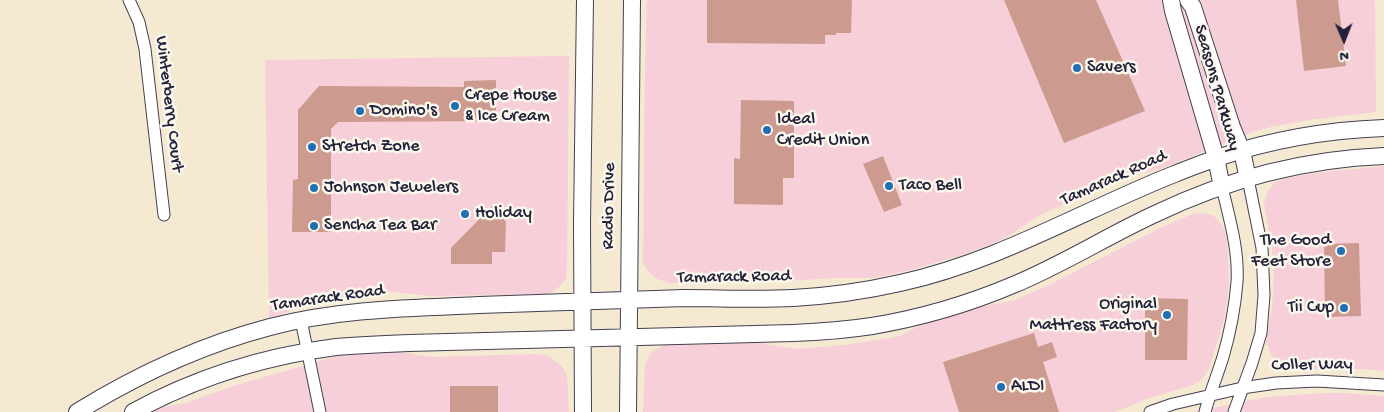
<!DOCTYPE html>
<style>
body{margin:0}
#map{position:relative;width:1384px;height:412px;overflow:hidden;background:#f5e9d2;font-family:"Gochi Hand",sans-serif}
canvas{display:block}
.north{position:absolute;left:1319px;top:15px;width:50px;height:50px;-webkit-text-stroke:4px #fbf7ec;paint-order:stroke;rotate:179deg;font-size:14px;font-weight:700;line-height:20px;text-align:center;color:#22223b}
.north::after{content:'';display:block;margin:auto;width:18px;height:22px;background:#22223b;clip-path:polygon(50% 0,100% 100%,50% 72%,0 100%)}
</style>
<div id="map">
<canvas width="1384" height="412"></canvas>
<div class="north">N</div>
</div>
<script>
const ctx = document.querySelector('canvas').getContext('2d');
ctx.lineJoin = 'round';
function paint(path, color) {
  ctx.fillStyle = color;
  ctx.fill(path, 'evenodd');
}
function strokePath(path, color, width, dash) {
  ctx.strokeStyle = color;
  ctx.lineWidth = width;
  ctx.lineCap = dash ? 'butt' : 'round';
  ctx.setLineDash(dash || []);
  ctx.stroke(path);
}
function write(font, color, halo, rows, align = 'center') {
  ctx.font = font + ' "Gochi Hand",sans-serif';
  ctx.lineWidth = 5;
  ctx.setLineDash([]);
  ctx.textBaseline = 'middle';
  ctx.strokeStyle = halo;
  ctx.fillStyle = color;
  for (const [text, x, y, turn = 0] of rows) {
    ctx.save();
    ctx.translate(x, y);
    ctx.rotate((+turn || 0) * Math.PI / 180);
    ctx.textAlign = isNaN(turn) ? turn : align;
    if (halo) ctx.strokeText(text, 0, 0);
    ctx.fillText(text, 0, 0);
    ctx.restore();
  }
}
const built = new Path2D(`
 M647 0H1375L1376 112 1309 120 1271 127 1253 132 1160 169 1117 180 1038 216 1002 240 962 255 911 270 874 278H834L786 281 669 283 657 279 652 275 645 267 643 262 645 66Z
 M569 56 567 269 566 279 558 288 552 292 547 294 430 296 394 292 363 294 319 300 269 319 265 60Z
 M1384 166V371L1364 369H1296L1283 366 1278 363 1272 356 1266 341 1272 308 1274 277 1272 248 1264 204 1267 192 1275 182 1284 179 1315 173Z
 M1195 213 1208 214 1214 216 1222 225 1227 239 1229 284 1225 316 1209 369 1203 378 1193 385 1149 398 1115 412H643L645 364 652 352 664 345 671 344 752 342 798 349 843 345 891 338 900 336 928 321 975 308 1015 300 1053 283 1162 227Z
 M394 351 431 357 537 354 548 356 562 366 567 375 569 412H150L159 408 189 402 233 386 338 356Z
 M1323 393H1345L1384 396V412H1193L1267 397Z`);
const building = new Path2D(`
 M707 0H852L851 33H836V35H825V44L707 43Z
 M1004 0H1096L1145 111 1064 143Z
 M1296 0H1338L1346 66 1304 71Z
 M496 80V121L338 122 331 129V232H292L293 180 298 179V110L319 86 464 87V81Z
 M741 100 794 101V178H783V205L734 204V158L740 159Z
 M883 156 902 205 884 212 863 164Z
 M492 206 506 222 505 252H492V264H451V248Z
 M1359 243 1361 316 1325 317 1324 244Z
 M1145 298 1188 299 1187 360H1145Z
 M1034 333 1038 347 1052 342 1057 357 1043 362 1059 412H959L943 362Z
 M450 386H498V412H450Z`);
const street = new Path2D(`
 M129 0 139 22 145 49 164 215
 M301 320 320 412
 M1150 412 1173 404 1242 388 1276 383 1317 381 1384 385
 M1205 412C1210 393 1217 376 1223 357 1230 333 1235 307 1237 282 1239 250 1229 217 1222 187
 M1234 412 1252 363 1261 333 1264 295 1262 248 1248 179`);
const secondary = new Path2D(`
 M1171 0 1173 11 1216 158 1222 187
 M1188 0 1193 7 1232 127 1242 151 1248 179
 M77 412C137 375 201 345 270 327 338 309 409 308 479 305 547 303 615 300 684 298 720 298 756 300 793 298 829 296 865 291 900 283 997 262 1082 211 1172 175 1187 169 1202 163 1217 158 1270 140 1328 130 1384 128
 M133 412C195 378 266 356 336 347 360 345 384 344 409 343L793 333C819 332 846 330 872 326 920 318 968 304 1013 285 1062 265 1107 236 1155 214 1226 180 1305 159 1384 156
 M583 412 582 223 585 0
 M628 412 632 0`);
const markers = [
 [1077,68,5,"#1f6fb2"],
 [455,106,5,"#1f6fb2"],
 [360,111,5,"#1f6fb2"],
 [767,130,5,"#1f6fb2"],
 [312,147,5,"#1f6fb2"],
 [889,186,5,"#1f6fb2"],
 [314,188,5,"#1f6fb2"],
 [465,214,5,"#1f6fb2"],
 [314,226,5,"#1f6fb2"],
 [1341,251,5,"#1f6fb2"],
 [1344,308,5,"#1f6fb2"],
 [1167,315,5,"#1f6fb2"],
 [1001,387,5,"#1f6fb2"]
];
const poiNames = [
 ["Savers",1087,68],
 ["Crepe House",465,96],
 ["& Ice Cream",465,117],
 ["Domino's",370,111],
 ["Ideal",777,120],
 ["Credit Union",777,141],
 ["Stretch Zone",322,147],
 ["Taco Bell",899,186],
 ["Johnson Jewelers",324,188],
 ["Holiday",475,214],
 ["Sencha Tea Bar",324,226],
 ["The Good",1331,241,"right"],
 ["Feet Store",1331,262,"right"],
 ["Original",1157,305,"right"],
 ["Mattress Factory",1157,326,"right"],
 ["Tii Cup",1334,308,"right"],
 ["ALDI",1011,387]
];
const streetNames = [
 ["Seasons Parkway",1216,88,74],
 ["Winterberry Court",168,104,83],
 ["Tamarack Road",1114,179,-24],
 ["Radio Drive",610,206,-89],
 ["Tamarack Road",734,278,-1],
 ["Tamarack Road",328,299,-8],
 ["Coller Way",1312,366,-1]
];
paint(built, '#f6cfd8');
paint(building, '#cd9a8f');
strokePath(street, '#424052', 13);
strokePath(secondary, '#424052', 18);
strokePath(street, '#fff', 11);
strokePath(secondary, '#fff', 16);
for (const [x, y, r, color] of markers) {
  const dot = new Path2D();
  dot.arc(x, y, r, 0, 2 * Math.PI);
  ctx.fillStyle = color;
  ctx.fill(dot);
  strokePath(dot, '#fbf7ec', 2);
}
write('18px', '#22223b', '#fbf7ec', poiNames, 'left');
write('18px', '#22223b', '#fbf7ec', streetNames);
</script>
